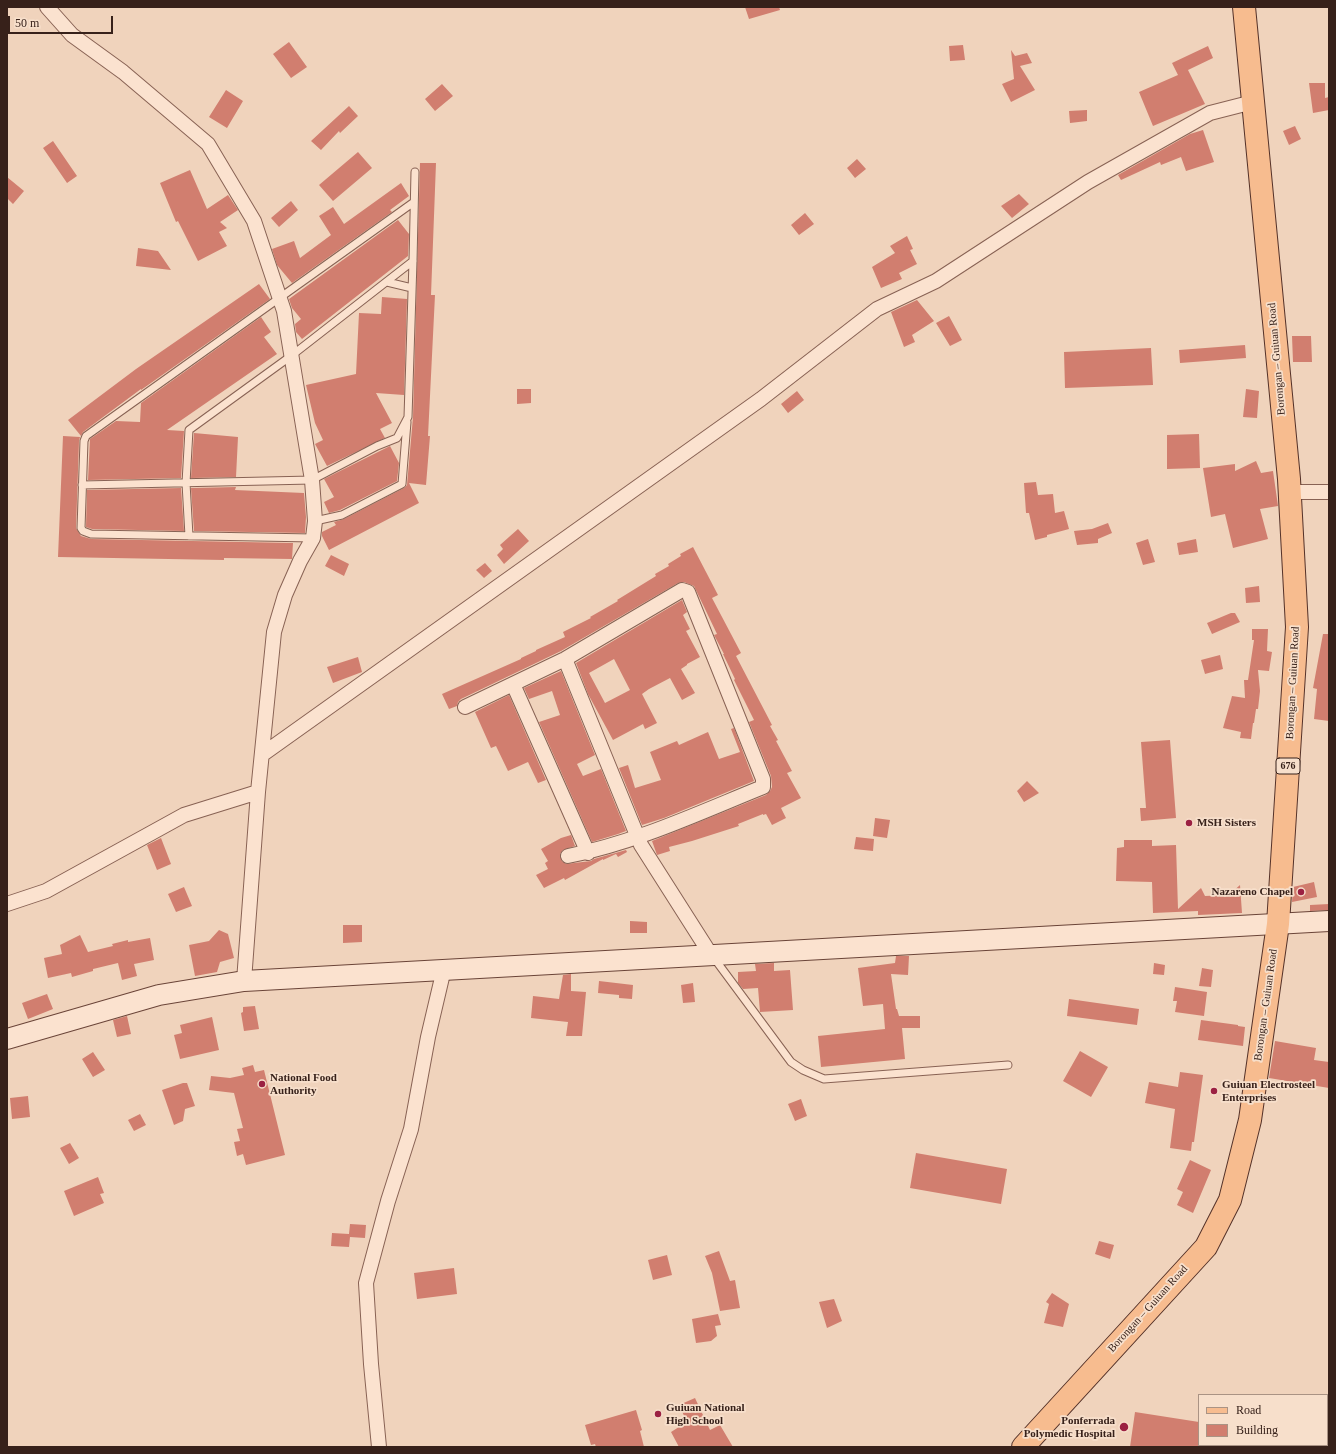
<!DOCTYPE html>
<meta charset="utf-8">
<style>
body{margin:0}
#map{position:relative;width:1336px;height:1454px;overflow:hidden;background:#f0d3bc;font-family:Georgia,serif}
canvas{display:block}
.frame{position:absolute;inset:0;border:8px solid #37211a;pointer-events:none}
.legend{position:absolute;left:1198px;top:1394px;width:130px;height:52px;box-sizing:border-box;background:#f7dfcb;border:1px solid #aa9384;margin:0;padding:5px 7px;list-style:none;font-size:12px;color:#37211a}
.legend li{display:flex;align-items:center;gap:8px;height:20px}
.legend b{width:20px;border:1px solid #aa9384}
.scale{position:absolute;left:8px;top:16px;width:105px;height:18px;box-sizing:border-box;border:2px solid #37211a;border-top:0;padding-left:5px;font-size:12px;line-height:14px;white-space:nowrap;color:#37211a;-webkit-text-stroke:3px #f7dfcb;paint-order:stroke}
</style>
<div id="map">
<canvas width="1336" height="1454"></canvas>
<div class="frame"></div>
<ul class="legend">
<li><b style="height:5px;background:#f7bc8f"></b>Road</li>
<li><b style="height:11px;background:#d17e6f"></b>Building</li>
</ul>
<div class="scale">50 m</div>
</div>
<script>
const ctx = document.querySelector('canvas').getContext('2d');
ctx.lineJoin = 'round';
function paint(path, color) {
  ctx.fillStyle = color;
  ctx.fill(path, 'evenodd');
}
function strokePath(path, color, width, dash) {
  ctx.strokeStyle = color;
  ctx.lineWidth = width;
  ctx.lineCap = dash ? 'butt' : 'round';
  ctx.setLineDash(dash || []);
  ctx.stroke(path);
}
function write(font, color, halo, rows, align = 'center') {
  ctx.font = font + ' Georgia,serif';
  ctx.lineWidth = 3.5;
  ctx.setLineDash([]);
  ctx.textBaseline = 'middle';
  ctx.strokeStyle = halo;
  ctx.fillStyle = color;
  for (const [text, x, y, turn = 0] of rows) {
    ctx.save();
    ctx.translate(x, y);
    ctx.rotate((+turn || 0) * Math.PI / 180);
    ctx.textAlign = isNaN(turn) ? turn : align;
    if (halo) ctx.strokeText(text, 0, 0);
    ctx.fillText(text, 0, 0);
    ctx.restore();
  }
}
const building = new Path2D(`
 M745 7H779L780 10 749 19Z
 M289 42 307 67 291 78 273 54Z
 M963 45 965 60 950 61 949 46Z
 M1208 46 1213 58 1188 70 1205 104 1153 126 1139 92 1178 75 1172 63Z
 M1011 50 1015 56 1027 53 1032 63 1020 66 1035 90 1011 102 1002 84 1014 79Z
 M1309 83H1325V98L1329 97V110L1313 113Z
 M442 84 453 96 435 111 425 99Z
 M226 90 243 101 227 128 209 117Z
 M349 106 358 116 340 133 339 131 321 150 311 141Z
 M1087 110V121L1070 123 1069 111Z
 M1295 126 1301 139 1289 145 1283 131Z
 M1203 130 1214 162 1186 171 1181 157 1161 165 1160 162 1121 180 1118 175 1190 134Z
 M53 141 77 176 67 183 43 148Z
 M358 152 372 168 333 201 319 185Z
 M857 159 866 169 855 178 847 168Z
 M420 163H436L431 295H435L428 436H430L426 485 409 483 419 503 329 550 322 536V532L336 525 334 522 344 519 404 488 407 485 413 417Z
 M190 170 207 209 228 195 238 210 220 222 227 228 219 232 227 246 198 261 178 221 176 222 160 183Z
 M7 177 24 191 13 204 7 198Z
 M401 183 409 196 390 210 392 212 292 283 277 265 272 249 294 241 300 258 331 235 319 216 333 207 344 224Z
 M1019 194 1029 204 1012 218 1001 206Z
 M291 201 298 210 279 227 271 218Z
 M805 213 814 224 799 235 791 225Z
 M398 220 409 234 408 256 302 339 296 332 295 324 301 319 292 308 289 299Z
 M907 236 913 249 910 250 917 264 899 273 902 279 881 288 872 267 895 253 890 246Z
 M138 248 158 251 171 270 136 266Z
 M259 284 270 299 141 390V389L83 432 81 436 68 420 136 369Z
 M382 297 407 299 404 395 376 393 392 423 380 429 385 438 327 466 315 444 323 440 315 423 306 385 356 374 359 313 381 314Z
 M917 300 934 321 912 335 915 342 904 347 891 312Z
 M949 316 962 340 950 346 936 323Z
 M261 317 271 332 264 337 277 354 167 430 184 431 181 478 88 480 90 439 116 421 140 422 141 403Z
 M1292 336H1311L1312 362H1293Z
 M1245 345 1246 358 1180 363 1179 350Z
 M1151 348 1153 385 1065 388 1064 352Z
 M517 389H531V403L517 404Z
 M1246 389 1259 391 1257 418 1243 417Z
 M797 391 804 400 788 413 781 404Z
 M194 433 238 437 236 477 191 478Z
 M1199 434 1200 468 1167 469V435Z
 M63 436 80 437 79 441 76 528 81 536 91 539 293 543 292 559 224 558V560L58 557Z
 M390 446 399 463 397 481 340 510 329 513 324 502 334 497 324 479Z
 M1256 461 1261 473 1273 471 1278 506 1260 509 1268 539 1233 548 1225 514 1211 517 1203 468 1235 464V471Z
 M1036 482 1038 495 1053 494 1055 513 1064 511 1069 529 1047 535V537L1035 540 1029 513H1026L1024 483Z
 M236 487 235 490 304 493 306 517 305 533 194 531 191 488Z
 M181 488 184 531 92 529 86 527 87 490Z
 M1108 523 1112 533 1098 539V543L1077 545 1074 531 1092 529Z
 M518 529 529 541 504 564 497 555 503 549 500 545Z
 M1148 539 1155 562 1143 565 1136 543Z
 M1196 539 1198 552 1179 555 1177 543Z
 M693 547 718 595 712 598 741 653 736 656 772 725 770 726 778 740 776 741 792 771 787 773 801 798 781 808 786 818 772 825 766 814 763 815V814L738 824 739 826 692 841 669 847 670 851 657 855 652 841 766 795 770 791 772 787 771 776 749 722 754 720 734 680 735 679 723 654H724L714 635 717 634 694 586 684 582 678 583 561 651 461 699 458 702 457 706 449 709 442 694 521 659V658L536 651V650L565 637 563 632 591 618 590 617 618 601 617 600 656 576 655 574 669 566 668 564 681 556 680 554Z
 M331 555 349 564 344 576 325 566Z
 M485 563 492 571 484 578 476 570Z
 M1259 586 1260 602 1246 603 1245 588Z
 M682 600 687 612 683 615 690 629 686 631 700 657 687 664V665L681 669 695 693 682 700 670 678 649 689 642 694 657 723 645 729 643 724 613 740 588 694 576 663ZM614 659 630 690 605 703 589 673Z
 M1231 613H1235L1240 622 1212 634 1207 623Z
 M1252 629H1268L1267 651 1272 652 1269 671 1258 670 1260 691 1258 709H1256L1254 723H1253L1251 739 1240 738 1241 732 1223 728 1232 696 1245 698 1244 680H1248L1254 640H1252Z
 M1323 634H1329V721L1314 719 1317 689 1313 688Z
 M1220 655 1223 669 1205 674 1201 660Z
 M358 657 362 672 333 683 327 667Z
 M561 671 595 755 577 764 583 776 601 769 626 831 618 834 592 842 539 722 560 715 552 691 529 699 524 688Z
 M509 695 546 780 538 783 528 762 508 771 496 746 491 748 475 712Z
 M734 728 754 781 664 818 642 825 619 768 628 765 635 788 661 780 650 752 677 741 679 745 708 732 719 759 740 752 731 729Z
 M1170 740 1176 818 1141 821 1140 808H1146L1141 742Z
 M1027 781 1039 793 1024 802 1017 791Z
 M875 818 890 820 887 838 873 836Z
 M571 835 575 846 563 850 560 854 562 861 566 864 591 861 594 859 626 850 627 852 618 857 616 854 603 860V859L565 880 564 878 544 888 536 875 548 869 545 863 548 861 541 849 561 838Z
 M856 837 874 839 873 851 854 849Z
 M161 838 171 864 157 870 147 845Z
 M1124 840H1152V846L1176 845 1178 909 1201 888 1205 896 1229 895 1240 885 1242 913 1198 915V911L1153 913 1152 882 1116 881 1117 848 1124 847Z
 M1314 882 1317 897 1292 902 1293 887Z
 M184 887 192 906 176 912 168 894Z
 M1329 904V910L1310 911V905Z
 M630 921 647 922V933H630Z
 M343 925H362V942L343 943Z
 M219 930 228 934 234 958 220 962 217 972 195 976 189 945 209 941Z
 M80 935 88 952 113 946 112 944 128 940V942L150 938 154 960 134 964 137 976 122 980 118 963 93 969V971L72 977 71 973 48 978 44 958 62 954 60 945Z
 M896 956H909L908 975 891 974 896 1009H897L899 1016H920V1028H902L905 1059 821 1067 818 1036 885 1029 883 1004 863 1006 858 968 895 963Z
 M774 963V971L790 970 793 1010 760 1012 758 988 743 989 738 983V972L756 971 755 964Z
 M1154 963 1165 965 1164 975 1153 974Z
 M1202 968 1213 970 1211 987 1199 986Z
 M571 974V991L586 992 582 1036H566L568 1022 531 1018 533 996 559 999 563 975Z
 M599 981 633 985 632 999 619 998V995L598 993Z
 M693 983 695 1002 683 1003 681 985Z
 M1175 987 1207 992 1204 1016 1175 1012 1177 1001H1173Z
 M47 994 53 1009 28 1019 22 1003Z
 M1069 999 1139 1009 1137 1025 1067 1016Z
 M255 1006 259 1029 244 1031 241 1013 243 1012V1007Z
 M127 1016 131 1034 117 1037 113 1020Z
 M212 1017 219 1050 180 1059 174 1035 182 1033 180 1025Z
 M1201 1020 1238 1025V1026L1245 1027 1243 1046 1198 1040Z
 M1275 1041 1316 1048 1314 1060 1329 1062V1088L1269 1078Z
 M1080 1051 1108 1067 1091 1097 1063 1081Z
 M93 1052 105 1070 93 1077 82 1059Z
 M253 1065 255 1072 264 1070 285 1155 246 1165 243 1154 237 1156 234 1142 240 1141 237 1129 243 1128 234 1093 209 1090 211 1076 230 1078 244 1075 242 1068Z
 M1180 1072 1203 1075 1194 1142H1192L1191 1151 1170 1148 1175 1109 1145 1103 1149 1082 1178 1087Z
 M183 1083H187L195 1106 185 1109 183 1121 174 1125 162 1090Z
 M28 1096 30 1117 12 1119 10 1098Z
 M801 1099 807 1116 795 1121 788 1104Z
 M140 1114 146 1125 134 1131 128 1120Z
 M70 1143 79 1158 69 1164 60 1148Z
 M916 1153 1007 1169 1001 1204 910 1188Z
 M1190 1160 1211 1170 1193 1213 1177 1205 1183 1192 1177 1189Z
 M98 1177 104 1193 100 1194 104 1203 74 1216 64 1191Z
 M350 1224 366 1225 365 1238 350 1237 349 1247 331 1246 332 1233 349 1234Z
 M1099 1241 1114 1245 1110 1259 1095 1254Z
 M719 1251 730 1281 735 1280 740 1308 720 1311 712 1273 705 1256Z
 M667 1255 672 1275 653 1280 648 1260Z
 M454 1268 457 1294 417 1299 414 1273Z
 M1052 1293 1069 1304 1063 1327 1044 1323 1049 1304 1046 1302Z
 M834 1299 842 1321 827 1328 819 1302Z
 M718 1314 721 1325 715 1326 717 1336 711 1341 696 1343 692 1319Z
 M695 1398 710 1430 720 1425 733 1447H679L671 1432 687 1422 679 1405Z
 M636 1410 642 1430 640 1431 644 1447H596L595 1444 591 1445 585 1425Z
 M1135 1412 1199 1422V1447H1130Z`);
const lane = new Path2D(`
 M387 282 412 288
 M82 485 312 480 377 446 397 438 408 417 413 261 415 172
 M315 521 342 515 402 484 407 422
 M189 536 186 483 189 430 291 356 413 261
 M313 538 91 534 83 531 81 528 84 441 86 436 414 202
 M714 958 791 1062 803 1070 824 1079 1008 1065`);
const street = new Path2D(`
 M47 7 72 35 123 72 208 144 254 221 284 311 312 480 315 521 313 538 300 561 285 595 274 632 258 792 244 981
 M1289 492H1329
 M565 659 641 845 711 955
 M513 684 588 853
 M465 707 565 659 682 590 688 592 763 779V787C701 812 635 843 568 856
 M263 754 761 399 877 309 936 281 1088 182 1210 113 1253 102
 M7 904 46 891 184 815 258 792
 M379 1447 371 1364 366 1283 388 1201 411 1129 428 1037 444 969`);
const secondary = new Path2D(`
 M7 1039 159 995 244 981 1329 921`);
const primary = new Path2D(`
 M1023 1447 1206 1247 1230 1200 1250 1120 1278 924 1297 627 1289 479 1244 7`);
const markers = [
 [1189,823,4,"#9b2142"],
 [1301,892,4,"#9b2142"],
 [262,1084,4,"#9b2142"],
 [1214,1091,4,"#9b2142"],
 [658,1414,4,"#9b2142"],
 [1124,1427,5,"#9b2142"]
];
const shields = [
 [1288,766,24]
];
const shieldNames = [
 ["676",1288,766]
];
const streetNames = [
 ["Borongan – Guiuan Road",1277,359,-95],
 ["Borongan – Guiuan Road",1293,683,-87],
 ["Borongan – Guiuan Road",1266,1005,-82],
 ["Borongan – Guiuan Road",1148,1309,-48]
];
const poiNames = [
 ["MSH Sisters",1197,823],
 ["Nazareno Chapel",1293,892,"right"],
 ["National Food",270,1078],
 ["Authority",270,1091],
 ["Guiuan Electrosteel",1222,1085],
 ["Enterprises",1222,1098],
 ["Guiuan National",666,1408],
 ["High School",666,1421],
 ["Ponferrada",1115,1421,"right"],
 ["Polymedic Hospital",1115,1434,"right"]
];
paint(building, '#d17e6f');
strokePath(lane, '#886254', 9);
strokePath(street, '#886254', 16);
strokePath(secondary, '#6a4438', 22);
strokePath(primary, '#553229', 24);
strokePath(lane, '#fbe2cf', 7);
strokePath(street, '#fbe2cf', 14);
strokePath(secondary, '#fbe2cf', 20);
strokePath(primary, '#f7bc8f', 22);
for (const [x, y, r, color] of markers) {
  const dot = new Path2D();
  dot.arc(x, y, r, 0, 2 * Math.PI);
  ctx.fillStyle = color;
  ctx.fill(dot);
  strokePath(dot, '#f7dfcb', 1.5);
}
for (const [x, y, w] of shields) {
  const box = new Path2D();
  box.roundRect(x - w / 2, y - 8, w, 16, 3);
  ctx.fillStyle = '#f7dfcb';
  ctx.fill(box);
  strokePath(box, '#37211a', 1);
}
write('bold 10px', '#37211a', null, shieldNames);
write('11px', '#37211a', '#f7dfcb', streetNames);
write('bold 11px', '#37211a', '#f7dfcb', poiNames, 'left');
</script>
